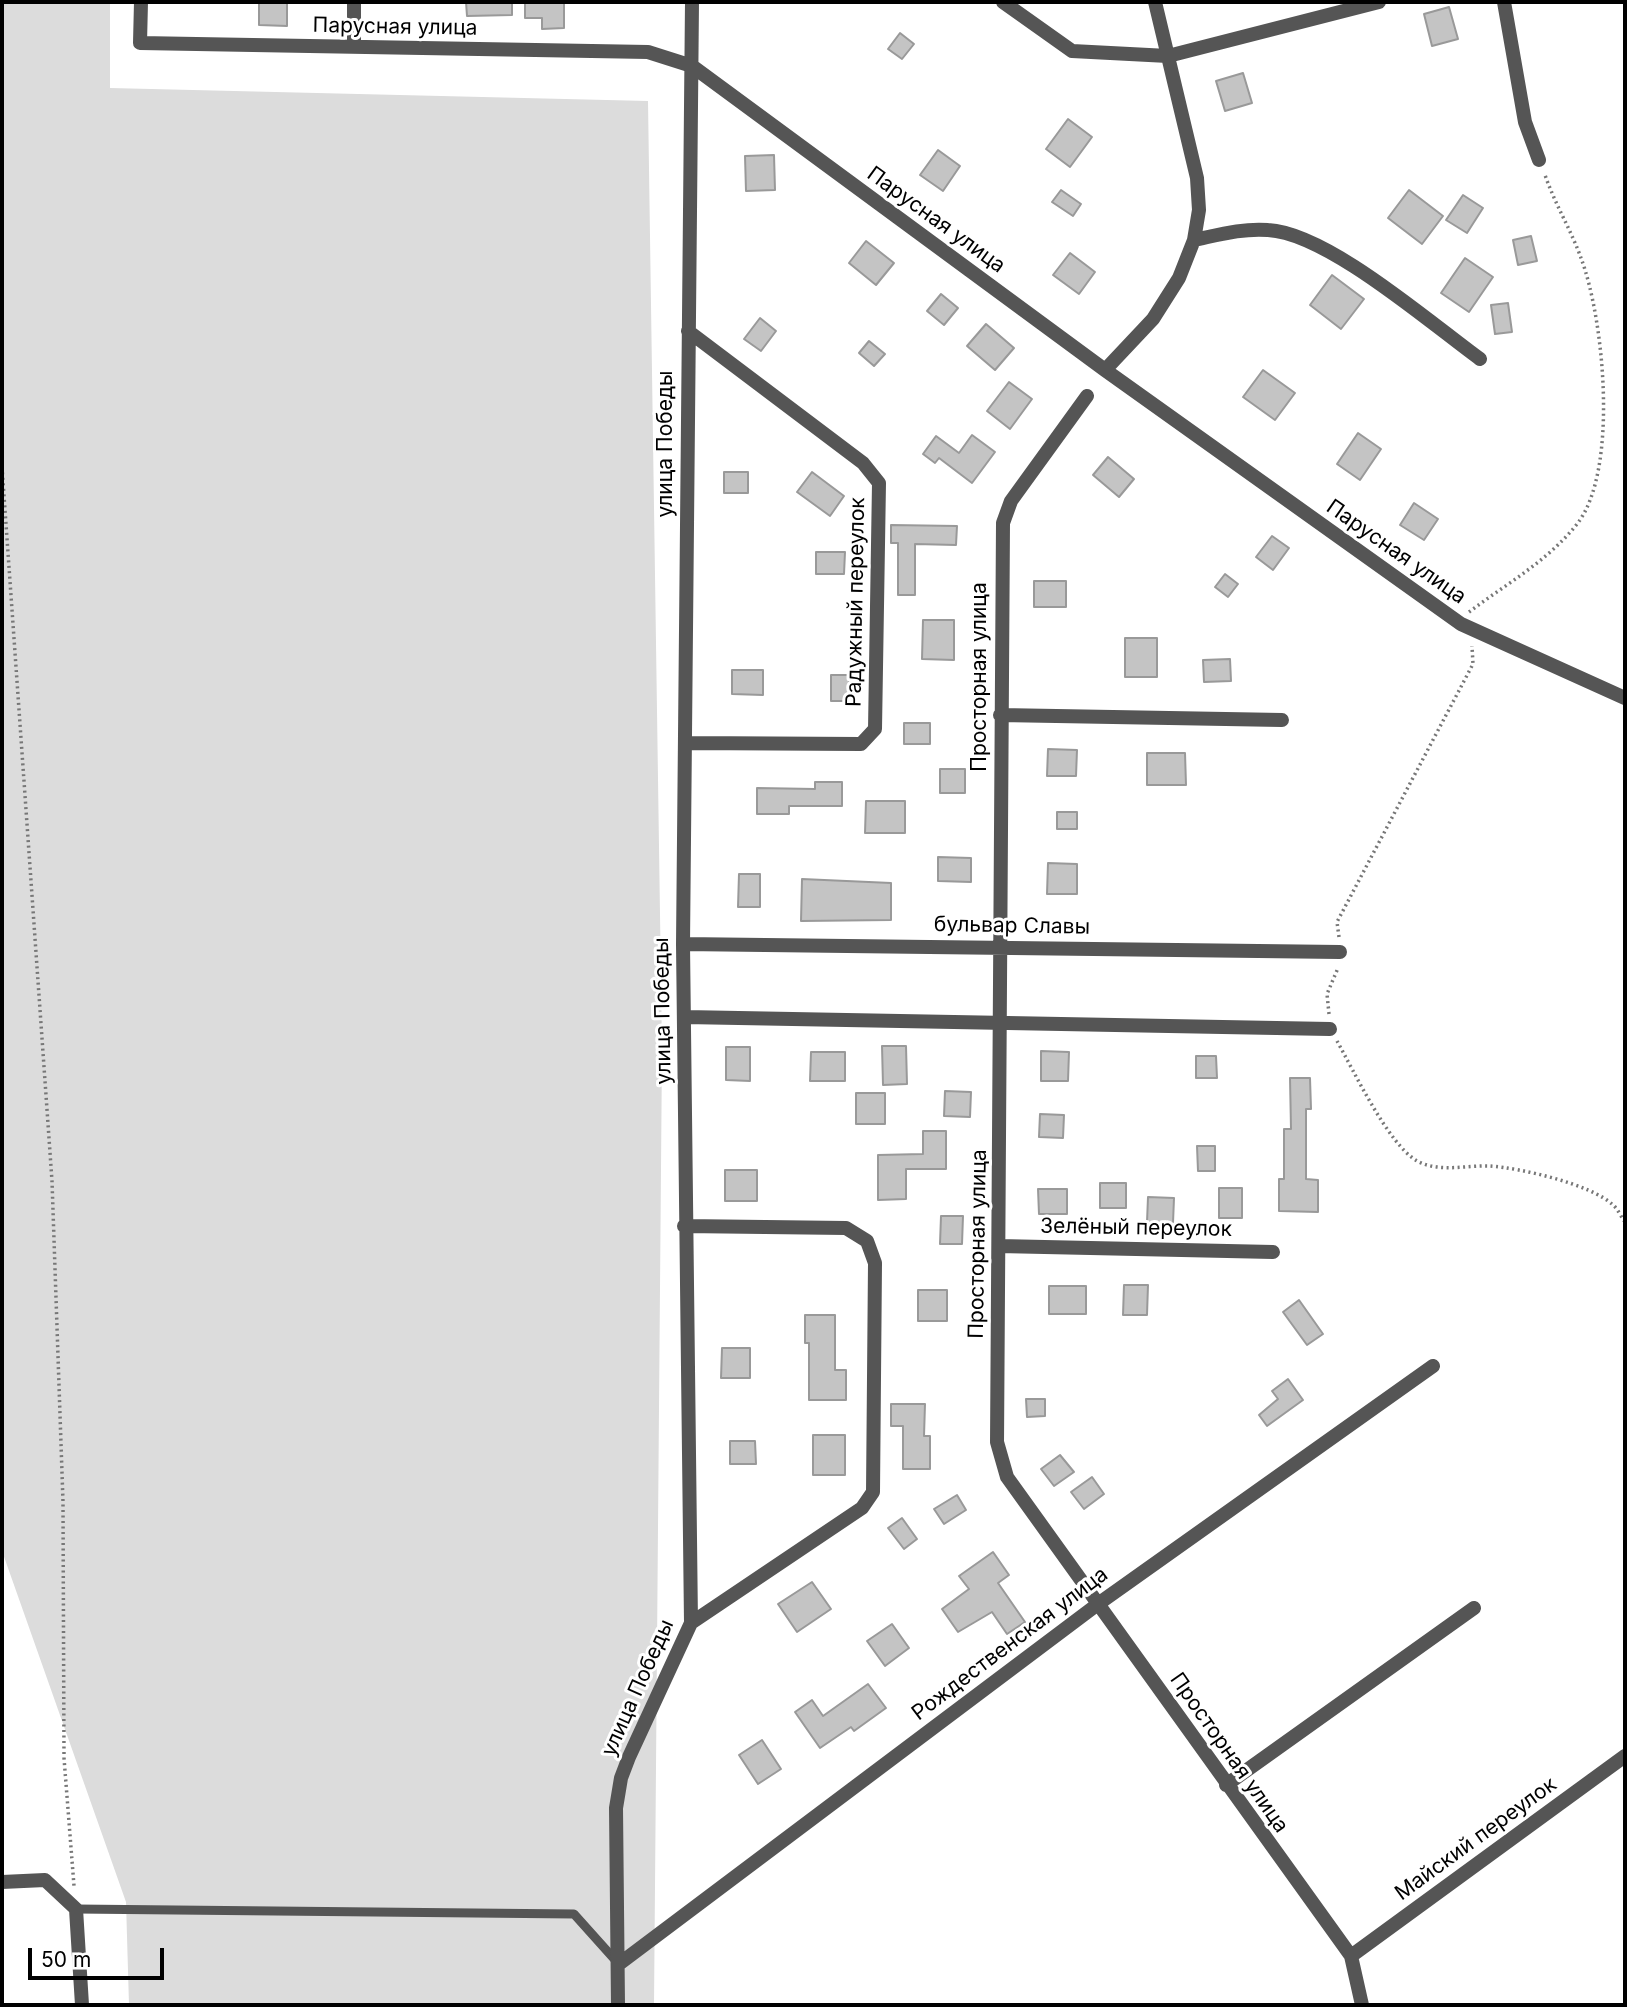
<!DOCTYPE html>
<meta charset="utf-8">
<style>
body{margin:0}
#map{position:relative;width:1627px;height:2007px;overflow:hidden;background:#fff;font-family:Inter,sans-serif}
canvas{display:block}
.frame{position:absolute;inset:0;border:4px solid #000;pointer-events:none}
.scale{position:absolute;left:28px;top:1948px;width:136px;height:32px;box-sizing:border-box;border:4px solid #000;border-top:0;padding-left:9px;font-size:21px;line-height:24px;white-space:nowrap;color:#000;-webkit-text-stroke:5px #fff;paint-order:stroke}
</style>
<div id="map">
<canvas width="1627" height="2007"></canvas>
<div class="frame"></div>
<div class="scale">50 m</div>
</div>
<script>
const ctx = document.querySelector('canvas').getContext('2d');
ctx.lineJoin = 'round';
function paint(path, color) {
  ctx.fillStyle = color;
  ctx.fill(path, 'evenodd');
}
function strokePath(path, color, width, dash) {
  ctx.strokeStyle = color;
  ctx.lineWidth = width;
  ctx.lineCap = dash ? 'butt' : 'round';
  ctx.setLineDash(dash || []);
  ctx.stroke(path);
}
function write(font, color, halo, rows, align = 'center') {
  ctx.font = font + ' Inter,sans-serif';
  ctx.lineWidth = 6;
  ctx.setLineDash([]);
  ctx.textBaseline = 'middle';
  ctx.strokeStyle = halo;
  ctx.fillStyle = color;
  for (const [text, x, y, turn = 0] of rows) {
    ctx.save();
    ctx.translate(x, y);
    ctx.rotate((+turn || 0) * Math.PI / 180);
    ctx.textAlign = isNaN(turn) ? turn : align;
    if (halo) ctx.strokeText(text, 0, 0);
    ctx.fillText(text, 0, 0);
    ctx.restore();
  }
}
const green = new Path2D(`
 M2 2H110V88L648 101 662 1049 654 2005H129L126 1902 2 1551Z`);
const building = new Path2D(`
 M466 2H512V15L467 16Z
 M525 2H564V28L542 29V18H525Z
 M259 3H287V26L259 25Z
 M1449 7 1458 39 1432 46 1424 14Z
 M900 33 914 44 902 59 888 49Z
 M1243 73 1252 103 1225 111 1216 81Z
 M1068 119 1092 137 1070 167 1046 149Z
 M938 150 960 166 943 191 920 175Z
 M774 155 775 190 746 191 745 156Z
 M1061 190 1081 204 1073 216 1052 202Z
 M1409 190 1443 216 1422 244 1388 218Z
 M1463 195 1483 208 1467 233 1446 220Z
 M1531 236 1537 261 1518 265 1513 240Z
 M866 241 894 263 876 285 849 263Z
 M1070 253 1095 272 1079 294 1053 275Z
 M1465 258 1493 277 1469 312 1441 293Z
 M1332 275 1364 299 1341 329 1310 305Z
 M941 294 958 308 944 325 927 311Z
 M1508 303 1512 332 1495 334 1491 305Z
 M760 318 776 331 761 351 744 339Z
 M986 324 1014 348 995 370 967 346Z
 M869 341 885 354 874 366 859 353Z
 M1263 370 1295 393 1275 420 1243 397Z
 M1009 382 1032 399 1010 429 987 411Z
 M1358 433 1381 449 1360 480 1337 464Z
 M972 435 995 452 972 483 939 458 935 463 923 454 936 436 959 453Z
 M1108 457 1134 479 1119 497 1093 475Z
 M724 472H748V493H724Z
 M812 472 844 496 830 516 797 492Z
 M1414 503 1438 519 1424 540 1400 525Z
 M891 525 957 526 956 545 915 544V595H898V543H891Z
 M1272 536 1289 548 1273 570 1256 557Z
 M816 552H845L844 574H816Z
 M1225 574 1238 584 1228 597 1215 587Z
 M1034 581H1066V607H1034Z
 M923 620H954V660L922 659Z
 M1125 638H1157V677H1125Z
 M1230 659 1231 681 1204 682 1203 660Z
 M732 670H763V695L732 694Z
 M831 675H849V701H831Z
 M904 723H930V744H904Z
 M1048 749 1077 750 1076 776H1047Z
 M1147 753H1185L1186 785H1147Z
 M940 769H965V793H940Z
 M815 782H842V806H789V814H757V788L815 789Z
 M866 801H905V833H865Z
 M1057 812H1077V829H1057Z
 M938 857 971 858V882L938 881Z
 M1048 863 1077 864V894H1047Z
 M739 874H760V907H738Z
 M802 879 891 883V920L801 921Z
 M882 1046H906L907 1084 883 1085Z
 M726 1047H750V1081L726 1080Z
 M1041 1051 1069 1052 1068 1081H1041Z
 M811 1052H845V1081H810Z
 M1196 1056H1216L1217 1078H1196Z
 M1290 1078H1310L1311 1109H1306V1179L1318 1180V1212L1279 1211V1179H1284V1129H1291Z
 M945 1091 971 1092 970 1117 944 1116Z
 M856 1093H885V1124H856Z
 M1040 1114 1064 1115 1063 1138 1039 1137Z
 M923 1131H946V1169H906V1199L878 1200V1155L923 1154Z
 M1197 1146H1215V1171H1198Z
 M725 1170H757V1201H725Z
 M1100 1183H1126V1208H1100Z
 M1219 1188H1242V1218H1219Z
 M1038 1189H1067V1214H1039Z
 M1148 1197 1174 1198 1173 1223 1147 1222Z
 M941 1216H963L962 1244H940Z
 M1124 1285H1148L1147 1315H1123Z
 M1049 1286H1086V1314H1049Z
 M918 1290H947V1321H918Z
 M1299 1300 1323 1334 1307 1345 1283 1312Z
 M805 1315H835V1370H846V1400H809V1343H805Z
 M722 1348H750V1378H721Z
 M1288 1379 1303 1400 1267 1426 1259 1415 1278 1399 1272 1391Z
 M1026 1399H1045V1416L1027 1417Z
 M891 1404H925L924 1436H930V1469H903V1426H891Z
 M813 1435H845V1475H813Z
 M730 1441H755L756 1464H730Z
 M1060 1455 1074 1472 1054 1486 1041 1469Z
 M1092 1477 1104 1494 1084 1509 1071 1492Z
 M957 1495 966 1510 944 1524 934 1509Z
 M902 1518 917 1539 904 1549 888 1528Z
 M993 1552 1009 1575 998 1583 1025 1622 1007 1634 992 1612 958 1632 942 1609 969 1589 959 1576Z
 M812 1582 831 1609 797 1632 778 1604Z
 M892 1624 909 1648 885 1666 867 1641Z
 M868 1684 886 1708 854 1731 851 1727 820 1748 795 1712 812 1700 823 1716Z
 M762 1740 781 1769 758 1784 739 1755Z`);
const path = new Path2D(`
 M2 467 52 1181 63 1502 64 1758 74 1886
 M1469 612C1506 584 1548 561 1577 524 1619 471 1604 319 1581 258 1571 230 1555 204 1545 175
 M1339 937 1337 922 1473 664 1472 646
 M1329 1014 1327 994 1338 968
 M1337 1041C1354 1071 1388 1144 1417 1161 1440 1173 1466 1165 1490 1166 1520 1168 1591 1184 1613 1205 1618 1209 1621 1217 1625 1222`);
const service = new Path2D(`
 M76 1909 574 1914 617 1962`);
const minor = new Path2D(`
 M141 2 140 43 648 52 692 66 1105 370 1461 624 1625 698
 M354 2V47
 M1003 2 1072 51 1168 56 1379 2
 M1504 2 1525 122 1539 160
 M1194 240C1218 235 1242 228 1268 230 1327 233 1429 322 1480 359
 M1105 370 1153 319 1179 278 1194 240 1199 210 1197 178 1155 2
 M1087 396 1011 501 1003 523 997 1442 1007 1477 1351 1956 1362 2005
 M1000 715 1282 720
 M686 743 861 744 875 729 879 483 863 463 688 331
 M683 944 1340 952
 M685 1017 1330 1029
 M684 1226 846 1228 867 1241 875 1263 873 1492 862 1508 691 1623
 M999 1246 1273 1252
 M1226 1785 1474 1608
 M2 1882 45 1880 76 1909 82 2005
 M1351 1956 1625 1756
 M619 1964 1098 1604 1433 1366
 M618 2005 616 1808 621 1778 629 1757 691 1623 683 944 692 2`);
const streetNames = [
 ["Парусная улица",395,27,1],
 ["Парусная улица",936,220,36],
 ["улица Победы",666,444,-90],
 ["Парусная улица",1396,552,35],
 ["Радужный переулок",856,602,-89],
 ["Просторная улица",980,677,-90],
 ["бульвар Славы",1012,926,1],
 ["улица Победы",663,1011,-91],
 ["Зелёный переулок",1136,1228,1],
 ["Просторная улица",978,1244,-89],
 ["Рождественская улица",1010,1644,-37],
 ["улица Победы",638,1688,-66],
 ["Просторная улица",1229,1753,55],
 ["Майский переулок",1476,1839,-36]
];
paint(green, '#dcdcdc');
paint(building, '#c4c4c4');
strokePath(building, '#999', 2);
strokePath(path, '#777', 3.5, [2, 3.5]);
strokePath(service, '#555', 9);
strokePath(minor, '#555', 14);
write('21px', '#000', '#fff', streetNames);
</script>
